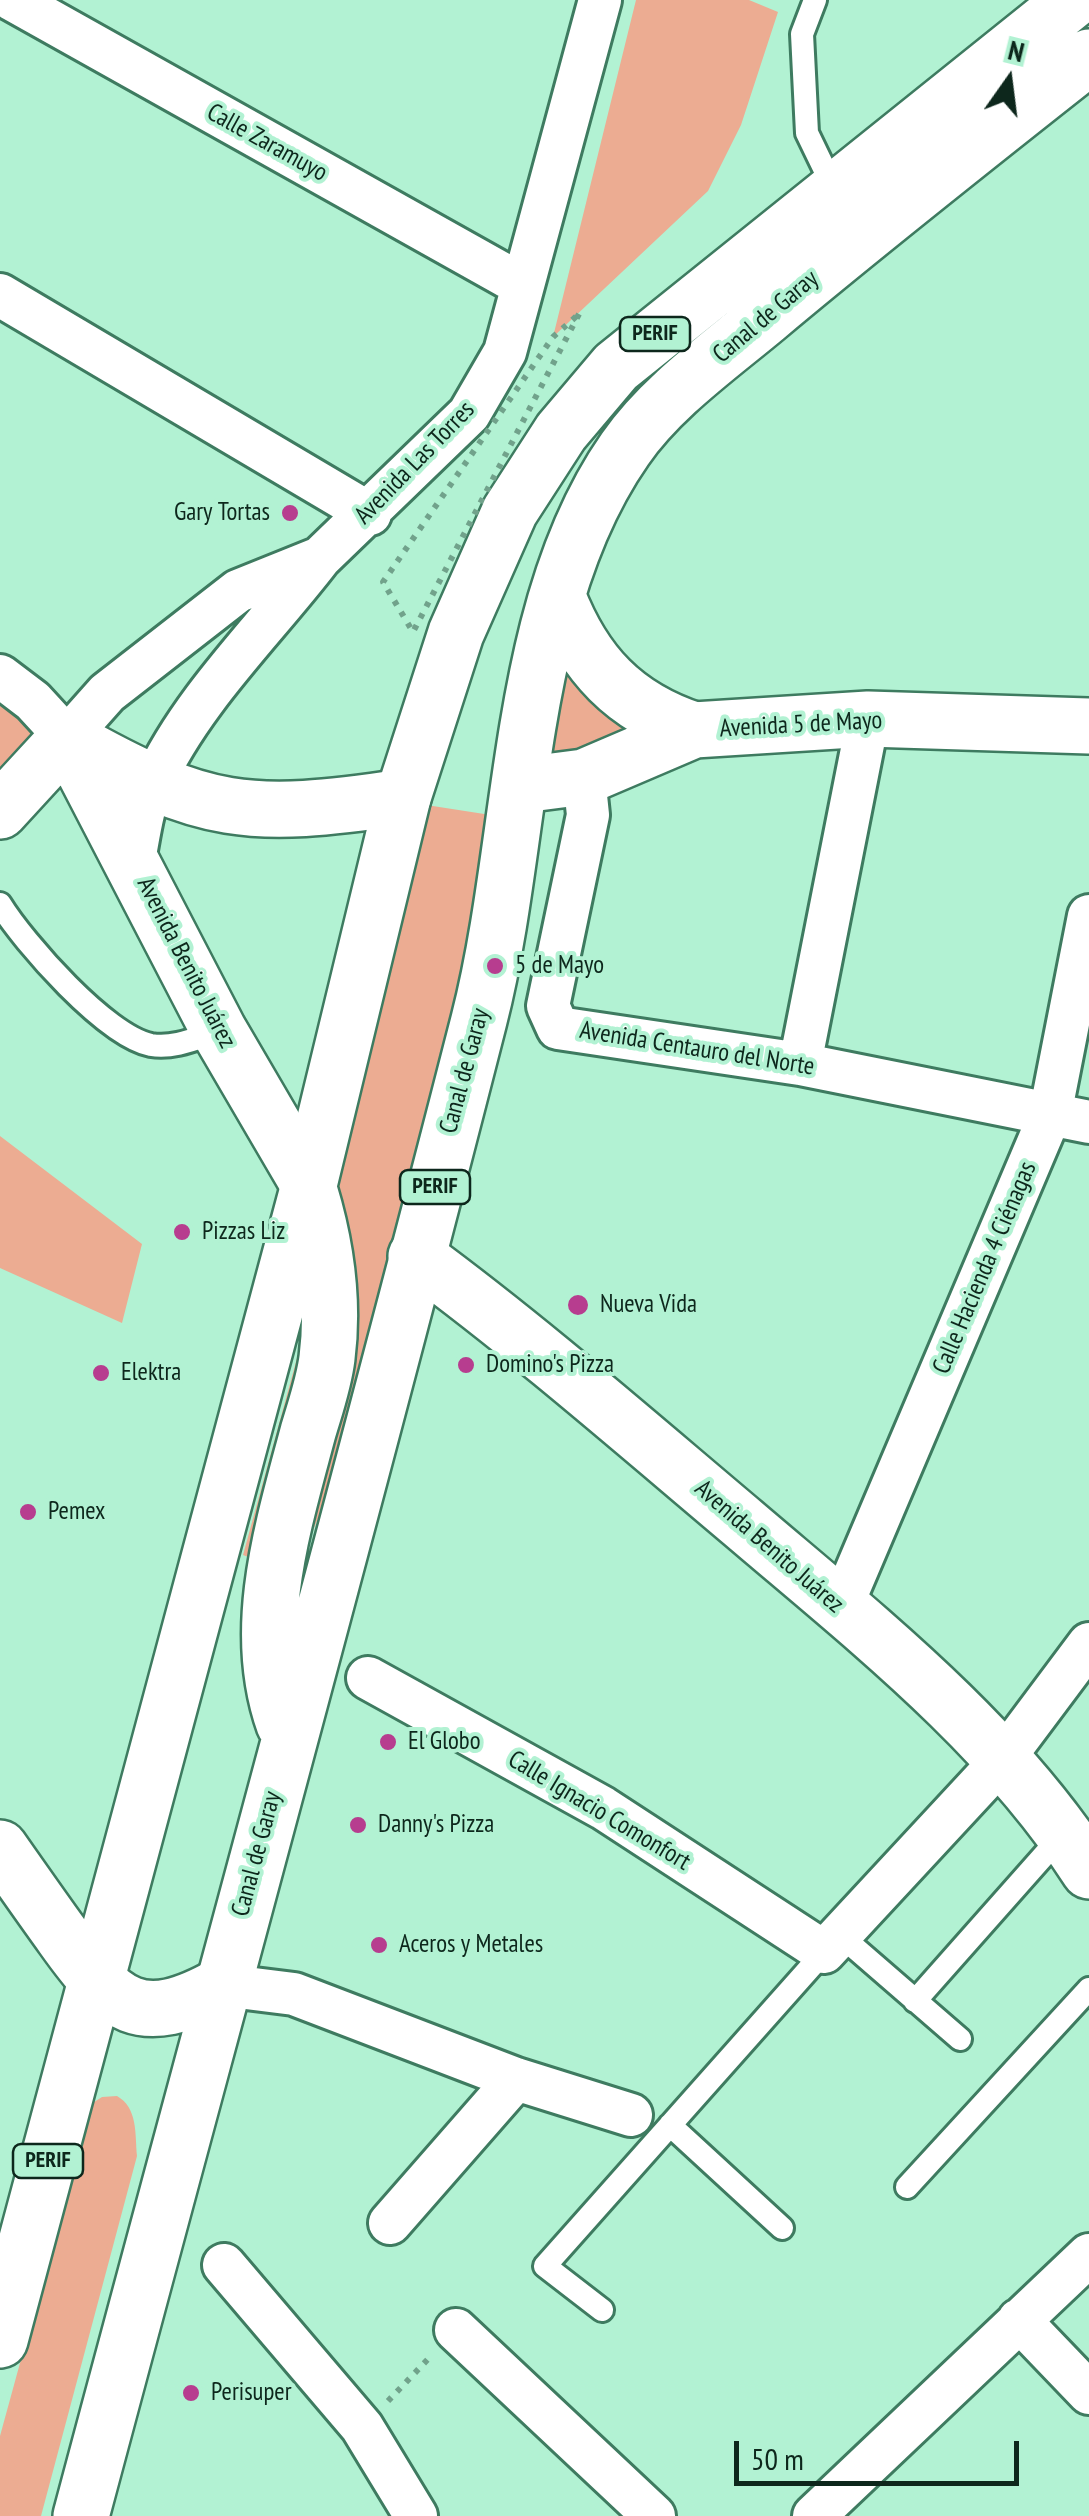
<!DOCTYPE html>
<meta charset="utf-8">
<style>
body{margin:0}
#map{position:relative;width:1089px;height:2516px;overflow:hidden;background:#b2f2d3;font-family:"PT Sans Narrow",sans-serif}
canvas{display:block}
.north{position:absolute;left:959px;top:30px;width:100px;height:100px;-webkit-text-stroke:8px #b2f2d3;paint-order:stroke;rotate:14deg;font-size:28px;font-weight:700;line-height:40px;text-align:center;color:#0d271c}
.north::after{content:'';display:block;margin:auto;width:35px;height:45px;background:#0d271c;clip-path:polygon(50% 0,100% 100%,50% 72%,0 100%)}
.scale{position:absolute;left:734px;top:2441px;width:285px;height:45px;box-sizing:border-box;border:5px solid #0d271c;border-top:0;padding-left:12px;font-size:30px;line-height:35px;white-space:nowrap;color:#0d271c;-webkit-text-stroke:8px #b2f2d3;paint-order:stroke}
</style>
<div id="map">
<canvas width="1089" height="2516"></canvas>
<div class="north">N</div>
<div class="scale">50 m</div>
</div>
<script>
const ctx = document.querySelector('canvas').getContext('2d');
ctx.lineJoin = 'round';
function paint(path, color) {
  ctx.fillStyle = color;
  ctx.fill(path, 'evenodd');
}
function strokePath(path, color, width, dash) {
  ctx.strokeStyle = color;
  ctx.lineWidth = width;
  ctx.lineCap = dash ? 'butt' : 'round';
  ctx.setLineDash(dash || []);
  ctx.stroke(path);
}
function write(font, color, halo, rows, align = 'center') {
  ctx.font = font + ' "PT Sans Narrow",sans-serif';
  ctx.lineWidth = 8;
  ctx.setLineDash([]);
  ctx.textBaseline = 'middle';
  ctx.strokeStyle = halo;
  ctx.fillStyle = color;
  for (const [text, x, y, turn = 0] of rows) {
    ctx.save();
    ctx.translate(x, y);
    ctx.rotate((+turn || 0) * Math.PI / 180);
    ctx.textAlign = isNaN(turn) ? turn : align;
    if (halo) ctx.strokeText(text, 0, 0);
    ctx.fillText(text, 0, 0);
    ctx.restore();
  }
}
const green = new Path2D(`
 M636 0H749L778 12 741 125 708 191 553 337Z
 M560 606 670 724 532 770Z
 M0 689 40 732 0 769Z
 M407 802 510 818 426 1252 295 1575 243 1555 302 1340Z
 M0 1136 142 1244 122 1323 0 1268Z
 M117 2096C138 2108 135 2134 137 2156L41 2516H0V2436L91 2104 102 2097Z`);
const path = new Path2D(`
 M579 314 413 632 383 582 553 337Z
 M388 2401 431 2356`);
const service = new Path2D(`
 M815 0 802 34 807 133 835 191
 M0 904C24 943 106 1036 151 1045 174 1049 197 1038 219 1031
 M840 1935 960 2039
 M915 2001 1062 1835
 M670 2125 782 2228
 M907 2187 1089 1989
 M602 2310 545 2266 824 1952`);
const minor = new Path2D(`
 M13 0 522 285
 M0 295 370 514
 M0 676 33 701 67 738 107 693 238 591 320 558 469 414 505 352 600 0
 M584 777 588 815 548 1006 558 1028 800 1064 1089 1122
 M134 860C139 835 142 807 153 784 192 699 264 631 320 558
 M800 1064 868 719
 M841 1607 1050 1115 1089 916
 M368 1678 603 1808 824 1952 1003 1759 1089 1644
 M222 1985 294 1994 516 2079 631 2115
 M390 2223 516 2079
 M224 2265 362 2427 416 2516
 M1019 2320 1089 2393
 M456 2330 654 2516
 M814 2516 1089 2255`);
const tertiary = new Path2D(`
 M67 738 219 1031 309 1185
 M67 738C205 816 248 820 403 797
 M522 785 584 777 694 730 868 719 1089 726
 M0 811 67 738
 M416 1256C530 1340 636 1433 744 1524 867 1629 1001 1734 1089 1871
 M0 1848C21 1878 42 1908 63 1937 113 2007 140 2031 222 1985`);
const primary = new Path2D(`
 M558 597C584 664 624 707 694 730
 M284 1724C250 1629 283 1526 308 1432 315 1408 324 1383 327 1358 334 1302 326 1245 310 1192
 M0 2340 309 1185 403 797 456 633 510 511 561 432 616 367 1073 0
 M81 2516C214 2018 351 1520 479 1020 526 837 514 608 625 449 660 398 718 357 766 317 872 228 980 143 1089 57`);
const markers = [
 [290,513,10,"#b73d8f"],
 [495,966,10,"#b73d8f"],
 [182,1232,10,"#b73d8f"],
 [578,1305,12,"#b73d8f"],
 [466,1365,10,"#b73d8f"],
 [101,1373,10,"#b73d8f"],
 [28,1512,10,"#b73d8f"],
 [388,1742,10,"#b73d8f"],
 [358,1825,10,"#b73d8f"],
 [379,1945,10,"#b73d8f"],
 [191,2393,10,"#b73d8f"]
];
const shields = [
 [655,334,70],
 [435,1187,70],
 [48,2161,70]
];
const shieldNames = [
 ["PERIF",655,334],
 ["PERIF",435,1187],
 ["PERIF",48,2161]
];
const streetNames = [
 ["Calle Zaramuyo",267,143,29],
 ["Canal de Garay",766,317,-40],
 ["Avenida Las Torres",415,463,-46],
 ["Avenida 5 de Mayo",801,725,-3],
 ["Avenida Benito Juárez",186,963,63],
 ["Avenida Centauro del Norte",697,1049,9],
 ["Canal de Garay",465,1071,-75],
 ["Calle Hacienda 4 Ciénagas",985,1268,-67],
 ["Avenida Benito Juárez",769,1547,41],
 ["Calle Ignacio Comonfort",599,1811,31],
 ["Canal de Garay",257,1854,-75]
];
const poiNames = [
 ["Gary Tortas",270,513,"right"],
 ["5 de Mayo",515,966],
 ["Pizzas Liz",202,1232],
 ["Nueva Vida",600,1305],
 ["Domino's Pizza",486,1365],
 ["Elektra",121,1373],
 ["Pemex",48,1512],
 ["El Globo",408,1742],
 ["Danny's Pizza",378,1825],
 ["Aceros y Metales",399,1945],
 ["Perisuper",211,2393]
];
paint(green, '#ecac92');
strokePath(service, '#3e7b60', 28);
strokePath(minor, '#3e7b60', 48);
strokePath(tertiary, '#3e7b60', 60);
strokePath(primary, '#3e7b60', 60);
strokePath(path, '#71a28b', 6, [5, 8]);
strokePath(service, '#fff', 22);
strokePath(minor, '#fff', 42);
strokePath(tertiary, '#fff', 55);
strokePath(primary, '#fff', 55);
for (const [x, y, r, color] of markers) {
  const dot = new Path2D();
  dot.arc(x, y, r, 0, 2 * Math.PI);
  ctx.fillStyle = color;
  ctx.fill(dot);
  strokePath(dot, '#b2f2d3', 4);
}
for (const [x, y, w] of shields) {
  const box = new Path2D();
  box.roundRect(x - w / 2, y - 17, w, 34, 8);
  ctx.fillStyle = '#b2f2d3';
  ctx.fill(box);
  strokePath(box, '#0d271c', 2.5);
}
write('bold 22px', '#0d271c', null, shieldNames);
write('25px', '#0d271c', '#b2f2d3', streetNames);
write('25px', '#0d271c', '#b2f2d3', poiNames, 'left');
</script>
